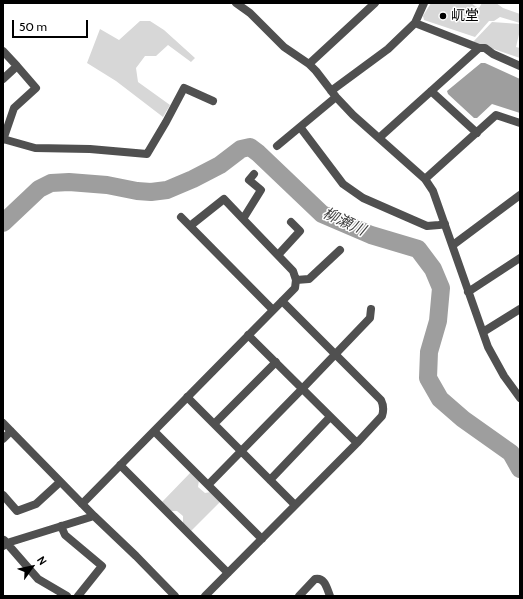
<!DOCTYPE html>
<meta charset="utf-8">
<style>
body{margin:0}
#map{position:relative;width:523px;height:599px;overflow:hidden;background:#fff;font-family:Cabin,sans-serif}
canvas{display:block}
.frame{position:absolute;inset:0;border:4px solid #000;pointer-events:none}
.north{position:absolute;left:12px;top:547px;width:40px;height:40px;-webkit-text-stroke:3px #fff;paint-order:stroke;rotate:57deg;font-size:11px;font-weight:700;line-height:16px;text-align:center;color:#000}
.north::after{content:'';display:block;margin:auto;width:14px;height:18px;background:#000;clip-path:polygon(50% 0,100% 100%,50% 72%,0 100%)}
.scale{position:absolute;left:12px;top:20px;width:76px;height:18px;box-sizing:border-box;border:2px solid #000;border-top:0;padding-left:5px;font-size:12px;line-height:14px;white-space:nowrap;color:#000;-webkit-text-stroke:3px #fff;paint-order:stroke}
</style>
<div id="map">
<canvas width="523" height="599"></canvas>
<div class="frame"></div>
<div class="north">N</div>
<div class="scale">50 m</div>
</div>
<script>
const ctx = document.querySelector('canvas').getContext('2d');
ctx.lineJoin = 'round';
function paint(path, color) {
  ctx.fillStyle = color;
  ctx.fill(path, 'evenodd');
}
function strokePath(path, color, width, dash) {
  ctx.strokeStyle = color;
  ctx.lineWidth = width;
  ctx.lineCap = dash ? 'butt' : 'round';
  ctx.setLineDash(dash || []);
  ctx.stroke(path);
}
function write(font, color, halo, rows, align = 'center') {
  ctx.font = font + ' Cabin,"Noto Sans JP",sans-serif';
  ctx.lineWidth = 3;
  ctx.setLineDash([]);
  ctx.textBaseline = 'middle';
  ctx.strokeStyle = halo;
  ctx.fillStyle = color;
  for (const [text, x, y, turn = 0] of rows) {
    ctx.save();
    ctx.translate(x, y);
    ctx.rotate((+turn || 0) * Math.PI / 180);
    ctx.textAlign = isNaN(turn) ? turn : align;
    if (halo) ctx.strokeText(text, 0, 0);
    ctx.fillText(text, 0, 0);
    ctx.restore();
  }
}
const green = new Path2D(`
 M431 3H471L475 6 479 8 482 3H496L503 8 520 14V23L500 17 494 21H489L475 37 424 20 423 16Z
 M140 21H150L164 30 195 58 191 62 168 45 156 56H145L136 68 138 82 170 105 163 117 116 81 87 63 100 29 119 40Z
 M492 22 520 24V30L516 47 520 48V58L473 42Z
 M191 472 199 480 198 487 205 493 211 492 220 502 191 531 183 523V516L177 511H171L162 502Z`);
const water = new Path2D(`
 M481 63H485L520 79V113L492 104 477 118H474L448 94 447 91Z`);
const river = new Path2D(`
 M3 223 39 189 51 183 69 182 107 185 137 191 151 192 167 190 193 179 220 165 241 149 250 147 258 153 322 214 371 235 418 249 433 269 441 288 438 321 429 352 428 378 440 399 463 419 511 453 520 469`);
const minor = new Path2D(`
 M236 3 250 13 284 47 309 64 316 71 336 97 353 115 425 179 433 191 488 347 504 376 520 398
 M415 23 479 48H485L493 54 520 66
 M3 51 17 66
 M309 64 375 3
 M3 79 17 66 36 88 14 108 3 140
 M331 91 388 49 415 23 424 3
 M431 91 477 133
 M300 127 343 184 363 198 427 226 439 225 445 224
 M379 138 479 48
 M3 139 35 148 90 149 147 154 166 122 184 88 213 101
 M277 146 336 97
 M425 179 496 115 520 123
 M181 217 273 310
 M190 226 224 199 243 219
 M453 245 520 195
 M278 255 300 231 291 222
 M296 280 309 279 340 250
 M468 292 520 258
 M483 332 520 309
 M248 335 357 443
 M187 397 295 505
 M3 423 94 516 136 556 175 596
 M214 424 276 362
 M154 431 262 539
 M3 439 11 431
 M120 465 228 573
 M270 480 330 417
 M208 485 302 389 370 318 371 309
 M3 495 17 511 36 504 60 482
 M82 504 295 288 296 280 293 271 243 219 261 190 249 180 254 174
 M61 526 65 535 102 566 78 596
 M4 540 38 579 67 596
 M3 546 7 543 94 516
 M205 596 357 443 382 416C384 410 384 406 381 400L282 301`);
const tertiary = new Path2D(`
 M299 596 315 579C325 577 327 589 330 596`);
const markers = [
 [443,16,4,"#000"]
];
const poiNames = [
 ["屼堂",451,16]
];
const waterNames = [
 ["柳瀬川",344,222,25]
];
paint(green, '#d7d7d7');
paint(water, '#9e9e9e');
strokePath(river, '#9e9e9e', 18);
strokePath(minor, '#505050', 8);
strokePath(tertiary, '#505050', 8);
for (const [x, y, r, color] of markers) {
  const dot = new Path2D();
  dot.arc(x, y, r, 0, 2 * Math.PI);
  ctx.fillStyle = color;
  ctx.fill(dot);
  strokePath(dot, '#fff', 1.5);
}
write('14px', '#000', '#fff', poiNames, 'left');
write('italic 15px', '#3f3f3f', '#fff', waterNames);
</script>
